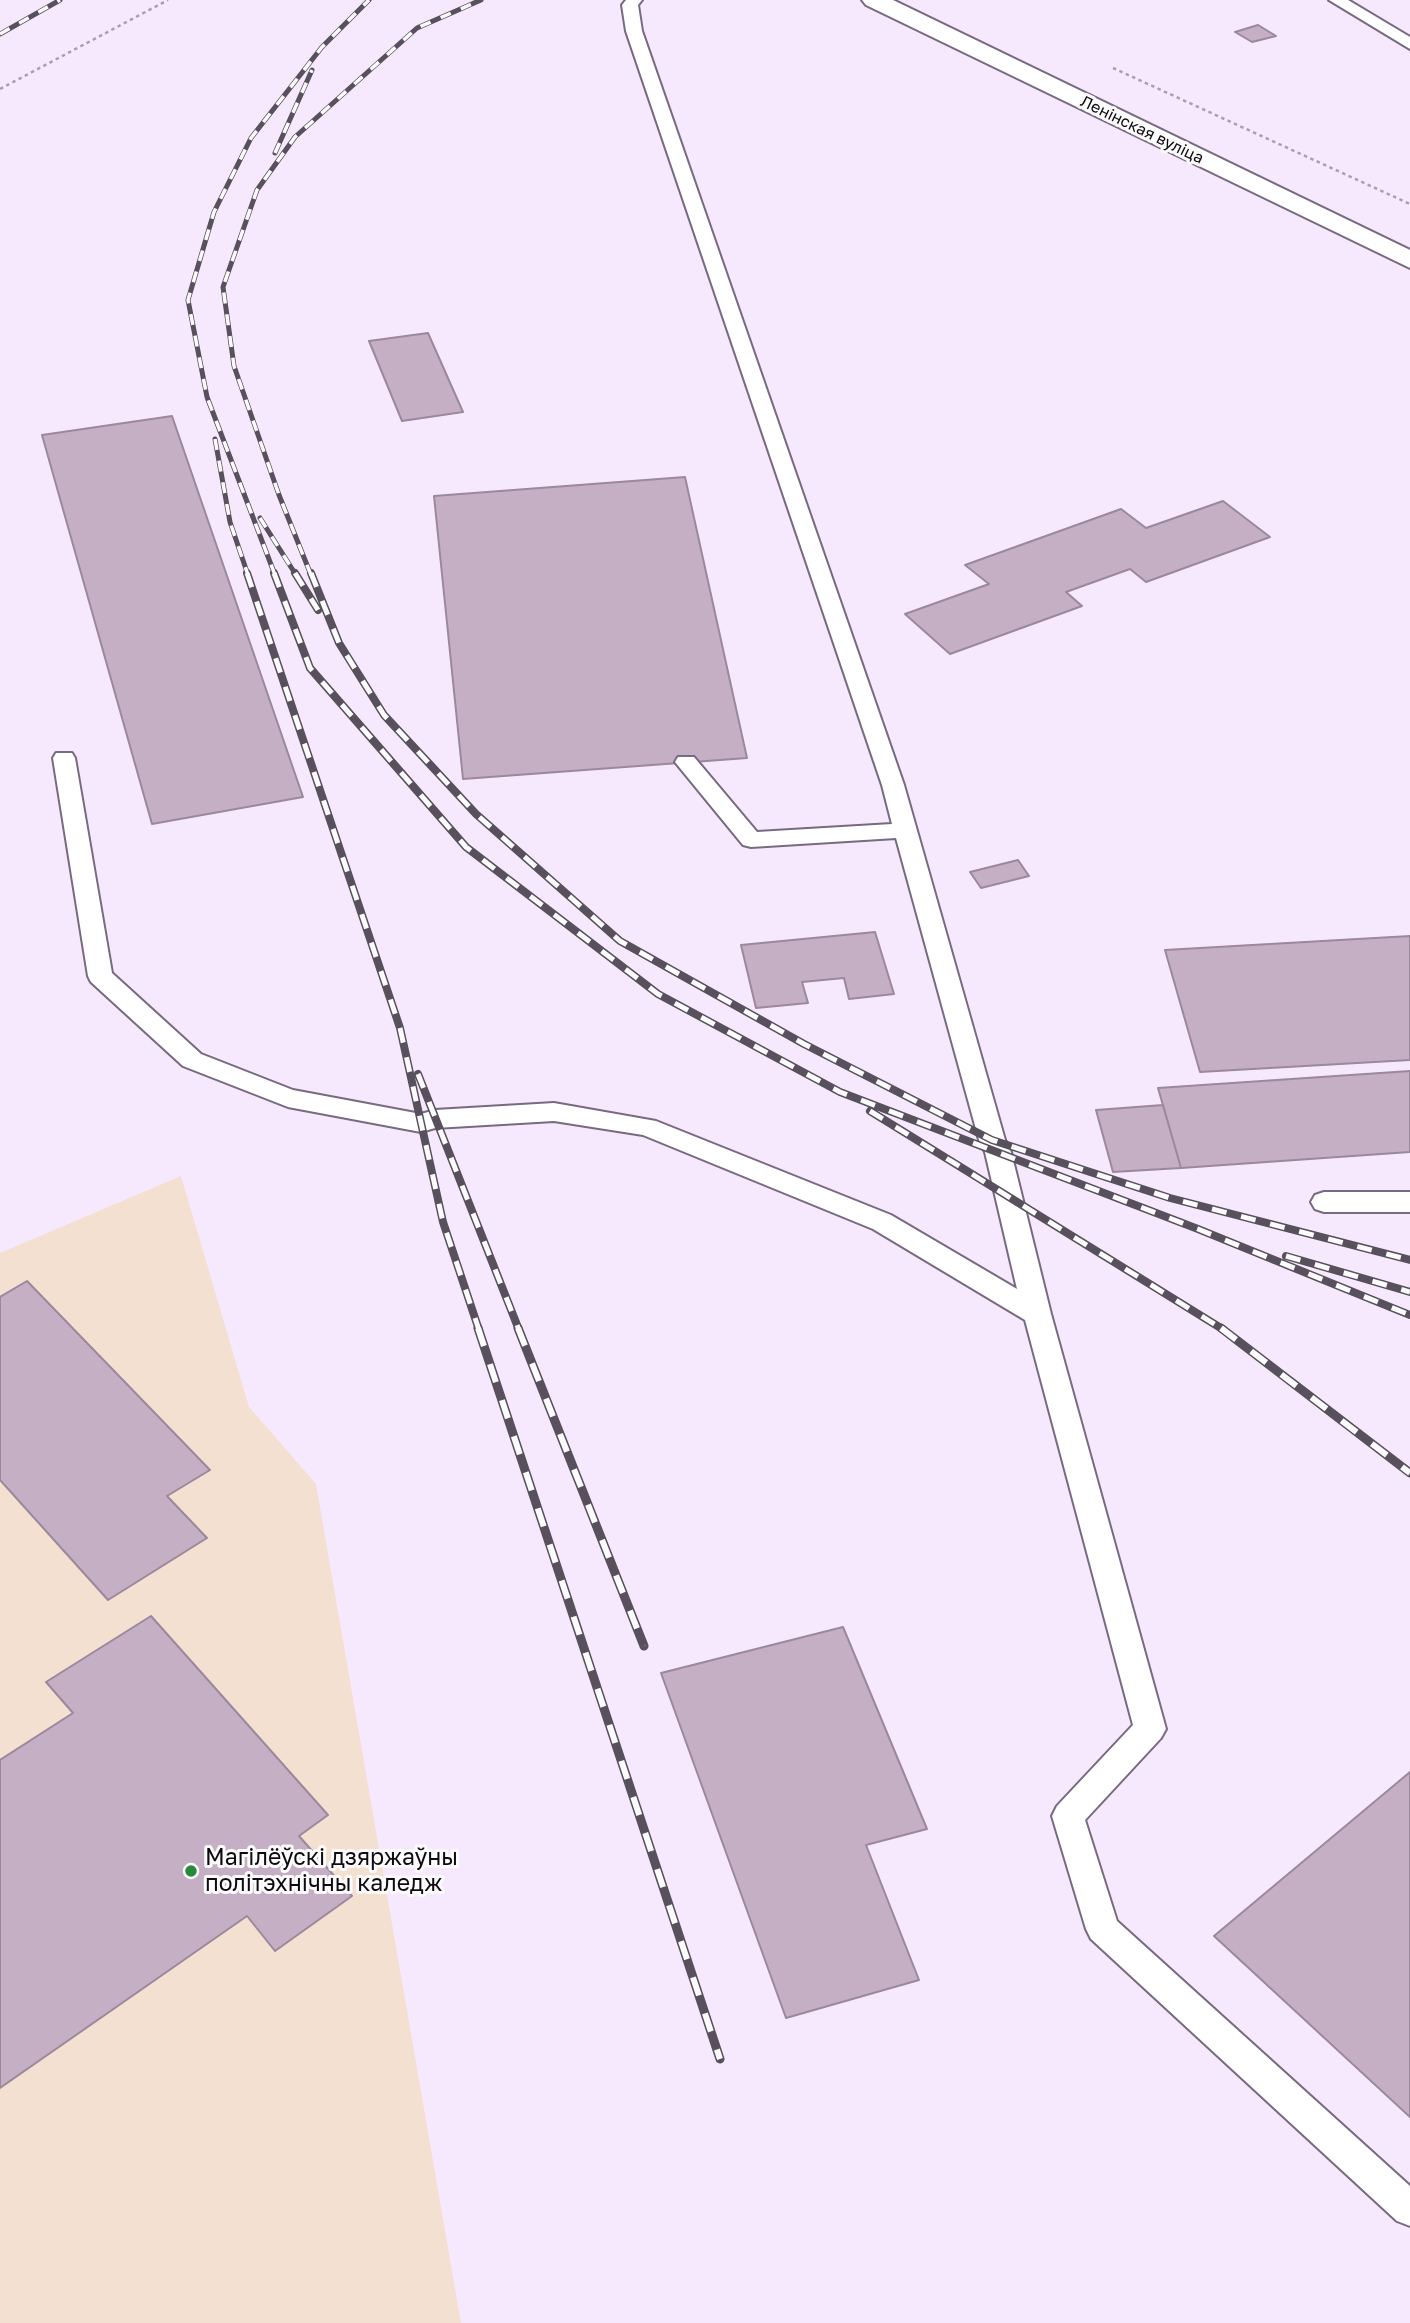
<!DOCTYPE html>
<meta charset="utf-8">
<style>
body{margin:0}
canvas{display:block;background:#f6e9fd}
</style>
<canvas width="1410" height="2323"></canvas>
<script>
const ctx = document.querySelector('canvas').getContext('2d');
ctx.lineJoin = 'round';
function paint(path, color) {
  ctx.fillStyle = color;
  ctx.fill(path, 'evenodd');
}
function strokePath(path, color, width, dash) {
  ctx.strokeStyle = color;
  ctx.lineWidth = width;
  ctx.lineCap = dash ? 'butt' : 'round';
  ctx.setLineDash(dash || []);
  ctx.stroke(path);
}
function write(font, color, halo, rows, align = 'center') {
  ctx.font = font + ' "Golos Text",sans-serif';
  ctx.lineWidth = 6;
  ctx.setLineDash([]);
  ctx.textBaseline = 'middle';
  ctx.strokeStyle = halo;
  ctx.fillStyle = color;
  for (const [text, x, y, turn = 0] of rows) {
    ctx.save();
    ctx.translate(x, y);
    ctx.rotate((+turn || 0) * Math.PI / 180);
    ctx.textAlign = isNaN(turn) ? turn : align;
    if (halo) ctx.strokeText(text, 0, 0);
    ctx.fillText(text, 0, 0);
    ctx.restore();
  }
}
const education = new Path2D(`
 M181 1176 249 1407 316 1484 461 2323H0V1253Z`);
const building = new Path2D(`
 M1258 25 1276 36 1252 42 1235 32Z
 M428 333 463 412 402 421 369 341Z
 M172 416 303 797 152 824 42 435Z
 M685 477 747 758 463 779 434 496Z
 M1223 501 1270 537 1146 582 1130 569 1066 592 1082 606 950 654 905 614 989 584 965 565 1121 509 1146 528Z
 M1018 860 1029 876 981 888 970 872Z
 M875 932 894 994 849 999 844 978 802 982 808 1003 756 1008 741 945Z
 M1410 936V1060L1200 1072 1165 950Z
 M1410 1071V1152L1181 1168 1158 1088Z
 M1163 1105 1181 1168 1113 1172 1096 1110Z
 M27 1281 210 1470 167 1496 207 1538 108 1600 0 1480V1297Z
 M151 1616 328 1815 299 1836 352 1896 275 1951 247 1916 0 2088V1760L73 1713 46 1682Z
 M843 1627 927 1829 866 1845 919 1980 786 2018 661 1673Z
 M1410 1772V2117L1214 1936Z`);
const path = new Path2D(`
 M1113 68 1410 204
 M0 89 168 0`);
const lane = new Path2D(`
 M626 0H642L638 5 642 31 904 785 1005 1140 1011 1152 1051 1314 1166 1729 1161 1738 1085 1820 1117 1921 1410 2186V2226L1397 2221 1091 1939 1086 1929 1052 1816 1057 1806 1133 1725 1025 1320 873 1229 643 1135 554 1121 435 1128 421 1132 288 1107 183 1066 91 982 88 976 53 758 56 753H72L75 758 112 973 201 1054 293 1090 421 1114 435 1110 554 1103 656 1121 891 1215 1017 1289 985 1152 979 1140 896 838 751 847 743 845 675 762 678 757H694L757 832 892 824 882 785 626 31 622 5Z
 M1329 0H1348L1410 37V49Z
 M1324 1192H1410V1212H1324L1315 1209 1311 1202 1315 1195Z`);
const primary = new Path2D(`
 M862 0H893L1410 250V268L866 5Z`);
const railFar2 = new Path2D(`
 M0 34 60 0
 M275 153 312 70
 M215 439 230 522 248 575
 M260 518 296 575
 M275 575 207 397 188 300 214 212 251 138 322 47 369 0
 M311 575 279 495 234 366 223 287 257 190 295 137 417 28 481 0`);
const railFar1 = new Path2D(`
 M247 573 400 1028 443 1222 479 1330
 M274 573 310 668 466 847 658 994 840 1092 1198 1229 1410 1315
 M295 573 318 610
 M311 573 339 643 384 715 476 814 620 941 804 1044 992 1140 1170 1198 1410 1260
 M418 1074 519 1330
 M870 1111 1224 1330
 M1286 1256 1410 1292`);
const rail = new Path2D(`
 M478 1328 720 2059
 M518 1328 644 1646
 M1221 1328 1410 1473`);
const markers = [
 [191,1871,7,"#28893d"]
];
const farStreetnames = [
 ["Ленінская вуліца",1142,130,26]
];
const nearPoinames = [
 ["Магілёўскі дзяржаўны",205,1858],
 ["політэхнічны каледж",205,1884]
];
paint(education, '#f3e0d0');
paint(building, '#c4afc4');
strokePath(building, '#9c889c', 2);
strokePath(lane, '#786a80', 4);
strokePath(primary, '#786a80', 4);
strokePath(path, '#aa9faf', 2.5, [3.5, 3.5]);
paint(lane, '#fff');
paint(primary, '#fff');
strokePath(railFar2, '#58505c', 5);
strokePath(railFar1, '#58505c', 8);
strokePath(rail, '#58505c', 9);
strokePath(railFar2, '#fbfbfb', 3.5, [11]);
strokePath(railFar1, '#fbfbfb', 5, [15]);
strokePath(rail, '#fbfbfb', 6, [19]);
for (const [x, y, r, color] of markers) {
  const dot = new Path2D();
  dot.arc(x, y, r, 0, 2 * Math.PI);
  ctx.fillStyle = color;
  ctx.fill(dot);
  strokePath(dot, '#fbfbfb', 2.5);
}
write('16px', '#0f0911', '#fbfbfb', farStreetnames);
write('23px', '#0f0911', '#fbfbfb', nearPoinames, 'left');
</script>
